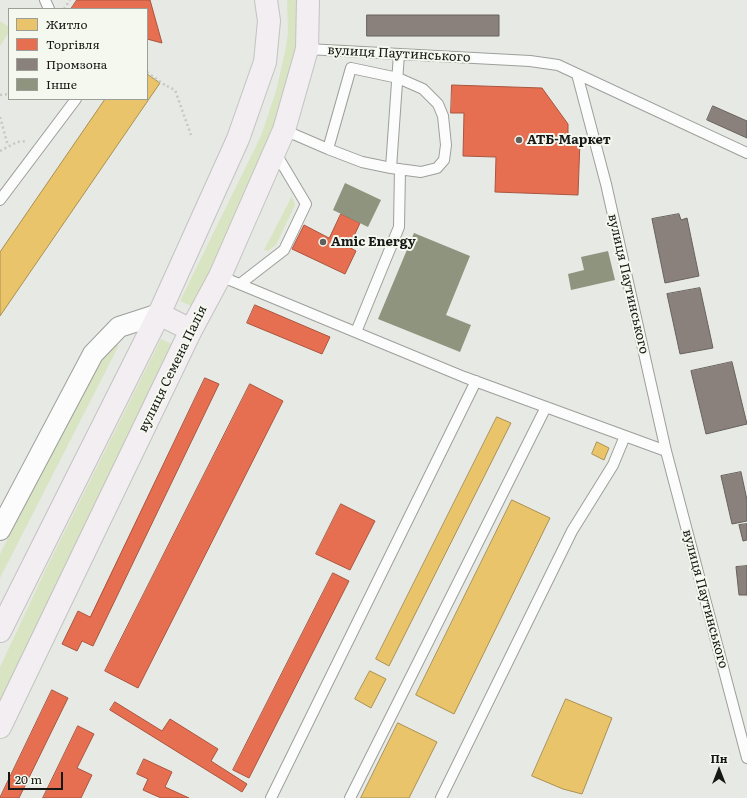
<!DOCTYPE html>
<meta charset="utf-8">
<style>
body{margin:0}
#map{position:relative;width:747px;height:798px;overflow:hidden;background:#e7e9e4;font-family:Literata,serif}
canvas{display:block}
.legend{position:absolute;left:8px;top:8px;width:140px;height:92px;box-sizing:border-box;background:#f5f8ef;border:1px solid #9c9e98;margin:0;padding:5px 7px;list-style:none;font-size:12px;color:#171815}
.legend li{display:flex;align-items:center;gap:8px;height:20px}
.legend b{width:20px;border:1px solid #9c9e98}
.north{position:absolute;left:699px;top:750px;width:40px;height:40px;-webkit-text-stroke:3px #f5f8ef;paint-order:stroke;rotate:0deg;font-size:11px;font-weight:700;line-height:16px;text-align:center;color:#171815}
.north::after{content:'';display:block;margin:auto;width:14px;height:18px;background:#171815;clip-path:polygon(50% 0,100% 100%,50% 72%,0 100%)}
.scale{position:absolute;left:8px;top:772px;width:55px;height:18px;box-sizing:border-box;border:2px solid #171815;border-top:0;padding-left:5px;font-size:12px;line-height:14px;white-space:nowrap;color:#171815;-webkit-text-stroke:3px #f5f8ef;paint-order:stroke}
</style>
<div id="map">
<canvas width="747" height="798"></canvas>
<ul class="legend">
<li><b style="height:11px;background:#e9c46a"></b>Житло</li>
<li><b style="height:11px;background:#e76f51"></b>Торгівля</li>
<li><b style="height:11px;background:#8a817c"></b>Промзона</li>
<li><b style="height:11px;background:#8e947e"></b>Інше</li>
</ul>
<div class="north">Пн</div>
<div class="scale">20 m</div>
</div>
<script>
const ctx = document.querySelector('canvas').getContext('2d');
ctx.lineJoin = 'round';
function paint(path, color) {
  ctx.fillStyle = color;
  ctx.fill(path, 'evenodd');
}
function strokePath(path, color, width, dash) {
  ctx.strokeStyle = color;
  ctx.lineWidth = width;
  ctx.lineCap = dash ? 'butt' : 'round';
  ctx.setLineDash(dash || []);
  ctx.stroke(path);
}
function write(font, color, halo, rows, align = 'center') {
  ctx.font = font + ' Literata,serif';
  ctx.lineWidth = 4;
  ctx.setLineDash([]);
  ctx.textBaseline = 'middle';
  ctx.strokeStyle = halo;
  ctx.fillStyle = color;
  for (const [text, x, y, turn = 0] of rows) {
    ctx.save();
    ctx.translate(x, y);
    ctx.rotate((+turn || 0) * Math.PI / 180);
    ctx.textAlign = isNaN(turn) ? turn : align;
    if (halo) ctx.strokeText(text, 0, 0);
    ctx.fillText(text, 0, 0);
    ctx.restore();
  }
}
const green = new Path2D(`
 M287 0H299L298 34 287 97 196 308 180 301 261 136 276 91 285 52 288 33Z
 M0 21 9 27V32L0 46Z
 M292 196 295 205 276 245 268 251 264 250Z
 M161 339 176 346 60 576 0 703V667L46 569Z
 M119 345 0 578V554L95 367 112 346Z`);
const homes = new Path2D(`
 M147 74 160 83 0 316V252L105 99H147Z
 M497 417 511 423 389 666 376 659Z
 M597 442 609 448 604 460 592 454Z
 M512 500 550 518 454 714 416 695Z
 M370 671 386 679 371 708 355 699Z
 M566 699 612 718 582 794 563 789 532 776Z
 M398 723 437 742 409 798H361Z`);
const shops = new Path2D(`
 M77 0H150L162 43 147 39V9H71Z
 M452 85 542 88 568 124V140H580L578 195 495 192 496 157 463 156 464 113H451Z
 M341 214 360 223 349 247 356 251 345 274 292 249 304 225 329 238Z
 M255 305 330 337 322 354 247 323Z
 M205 378 219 384 93 646 82 641 77 651 62 644 78 611 90 617Z
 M250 384 283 401 138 688 105 671Z
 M341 504 375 521 350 570 316 554Z
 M333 573 349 581 249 778 233 770Z
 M52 690 68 698 19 798H0Z
 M115 702 162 731 170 719 218 749 211 761 247 784 242 792 110 710Z
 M78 726 94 734 77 768 92 775 81 798H43Z
 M144 759 172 772 165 787 189 798H161L143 790 148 779 137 774Z`);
const industry = new Path2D(`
 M367 15H499V36H367Z
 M713 106 747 121V138L707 120Z
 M679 214 681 220 687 218 699 276 665 283 652 219Z
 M700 288 713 348 680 354 667 294Z
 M732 362 747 424 706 434 691 371Z
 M741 472 747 500V521L732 524 721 476Z
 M747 524V540L743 541 739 525Z
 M747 566V595H739L736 567Z`);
const building = new Path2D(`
 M345 183 381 200 368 227 333 210Z
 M414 233 470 256 446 315 471 325 460 352 378 319Z
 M608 251 615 280 571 290 568 274 584 270 581 257Z`);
const path = new Path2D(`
 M64 9 70 0
 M147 72 166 86
 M167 86 175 90 191 135
 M0 95 9 94
 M0 117 8 146
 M0 151 17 142 27 141`);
const service = new Path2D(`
 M45 0 49 9
 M307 49 530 61 558 65 747 153
 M577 74 606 184 666 451 747 758
 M284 130 328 149 362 162 391 168 421 172 437 168 444 160 446 145 443 116 438 104 423 89 398 78 351 68 328 149
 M391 168 399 54
 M0 200 76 99
 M220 276 464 377 666 451
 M240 284 284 250 306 204 275 152
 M356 332 399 227 400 169
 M271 798 476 381
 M350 798 546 407
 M441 798 572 531 613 465 625 436`);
const minor = new Path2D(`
 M0 530 93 354 119 327 159 314`);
const primary = new Path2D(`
 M159 314 191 330
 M0 631 159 314 238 139 265 62 269 21 266 0
 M0 727 191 330 220 276 284 130 307 49 308 0`);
const markers = [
 [519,140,4,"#60615d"],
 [323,242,4,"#60615d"]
];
const streetNames = [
 ["вулиця Паутинського",399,54,3],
 ["вулиця Паутинського",628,284,77],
 ["вулиця Семена Палія",173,369,-64],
 ["вулиця Паутинського",705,599,75]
];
const poiNames = [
 ["АТБ-Маркет",527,140],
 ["Amic Energy",331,242]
];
paint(green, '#d9e4c3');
paint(homes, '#e9c46a');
strokePath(homes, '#aa9050', 1);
paint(shops, '#e76f51');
strokePath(shops, '#a9553f', 1);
paint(industry, '#8a817c');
strokePath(industry, '#68625d', 1);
paint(building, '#8e947e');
strokePath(service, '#9d9f9b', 12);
strokePath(minor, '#9d9f9b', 22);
strokePath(primary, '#c3c4c2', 24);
strokePath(path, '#c7c7c7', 2.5, [2, 3]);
strokePath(service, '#fbfcfb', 10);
strokePath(minor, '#fbfcfb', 20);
strokePath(primary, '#f2eef1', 22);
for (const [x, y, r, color] of markers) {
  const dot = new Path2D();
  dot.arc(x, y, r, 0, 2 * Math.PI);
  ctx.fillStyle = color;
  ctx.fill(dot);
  strokePath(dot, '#f5f8ef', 1.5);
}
write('13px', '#171815', '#f5f8ef', streetNames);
write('bold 13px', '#171815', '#f5f8ef', poiNames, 'left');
</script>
